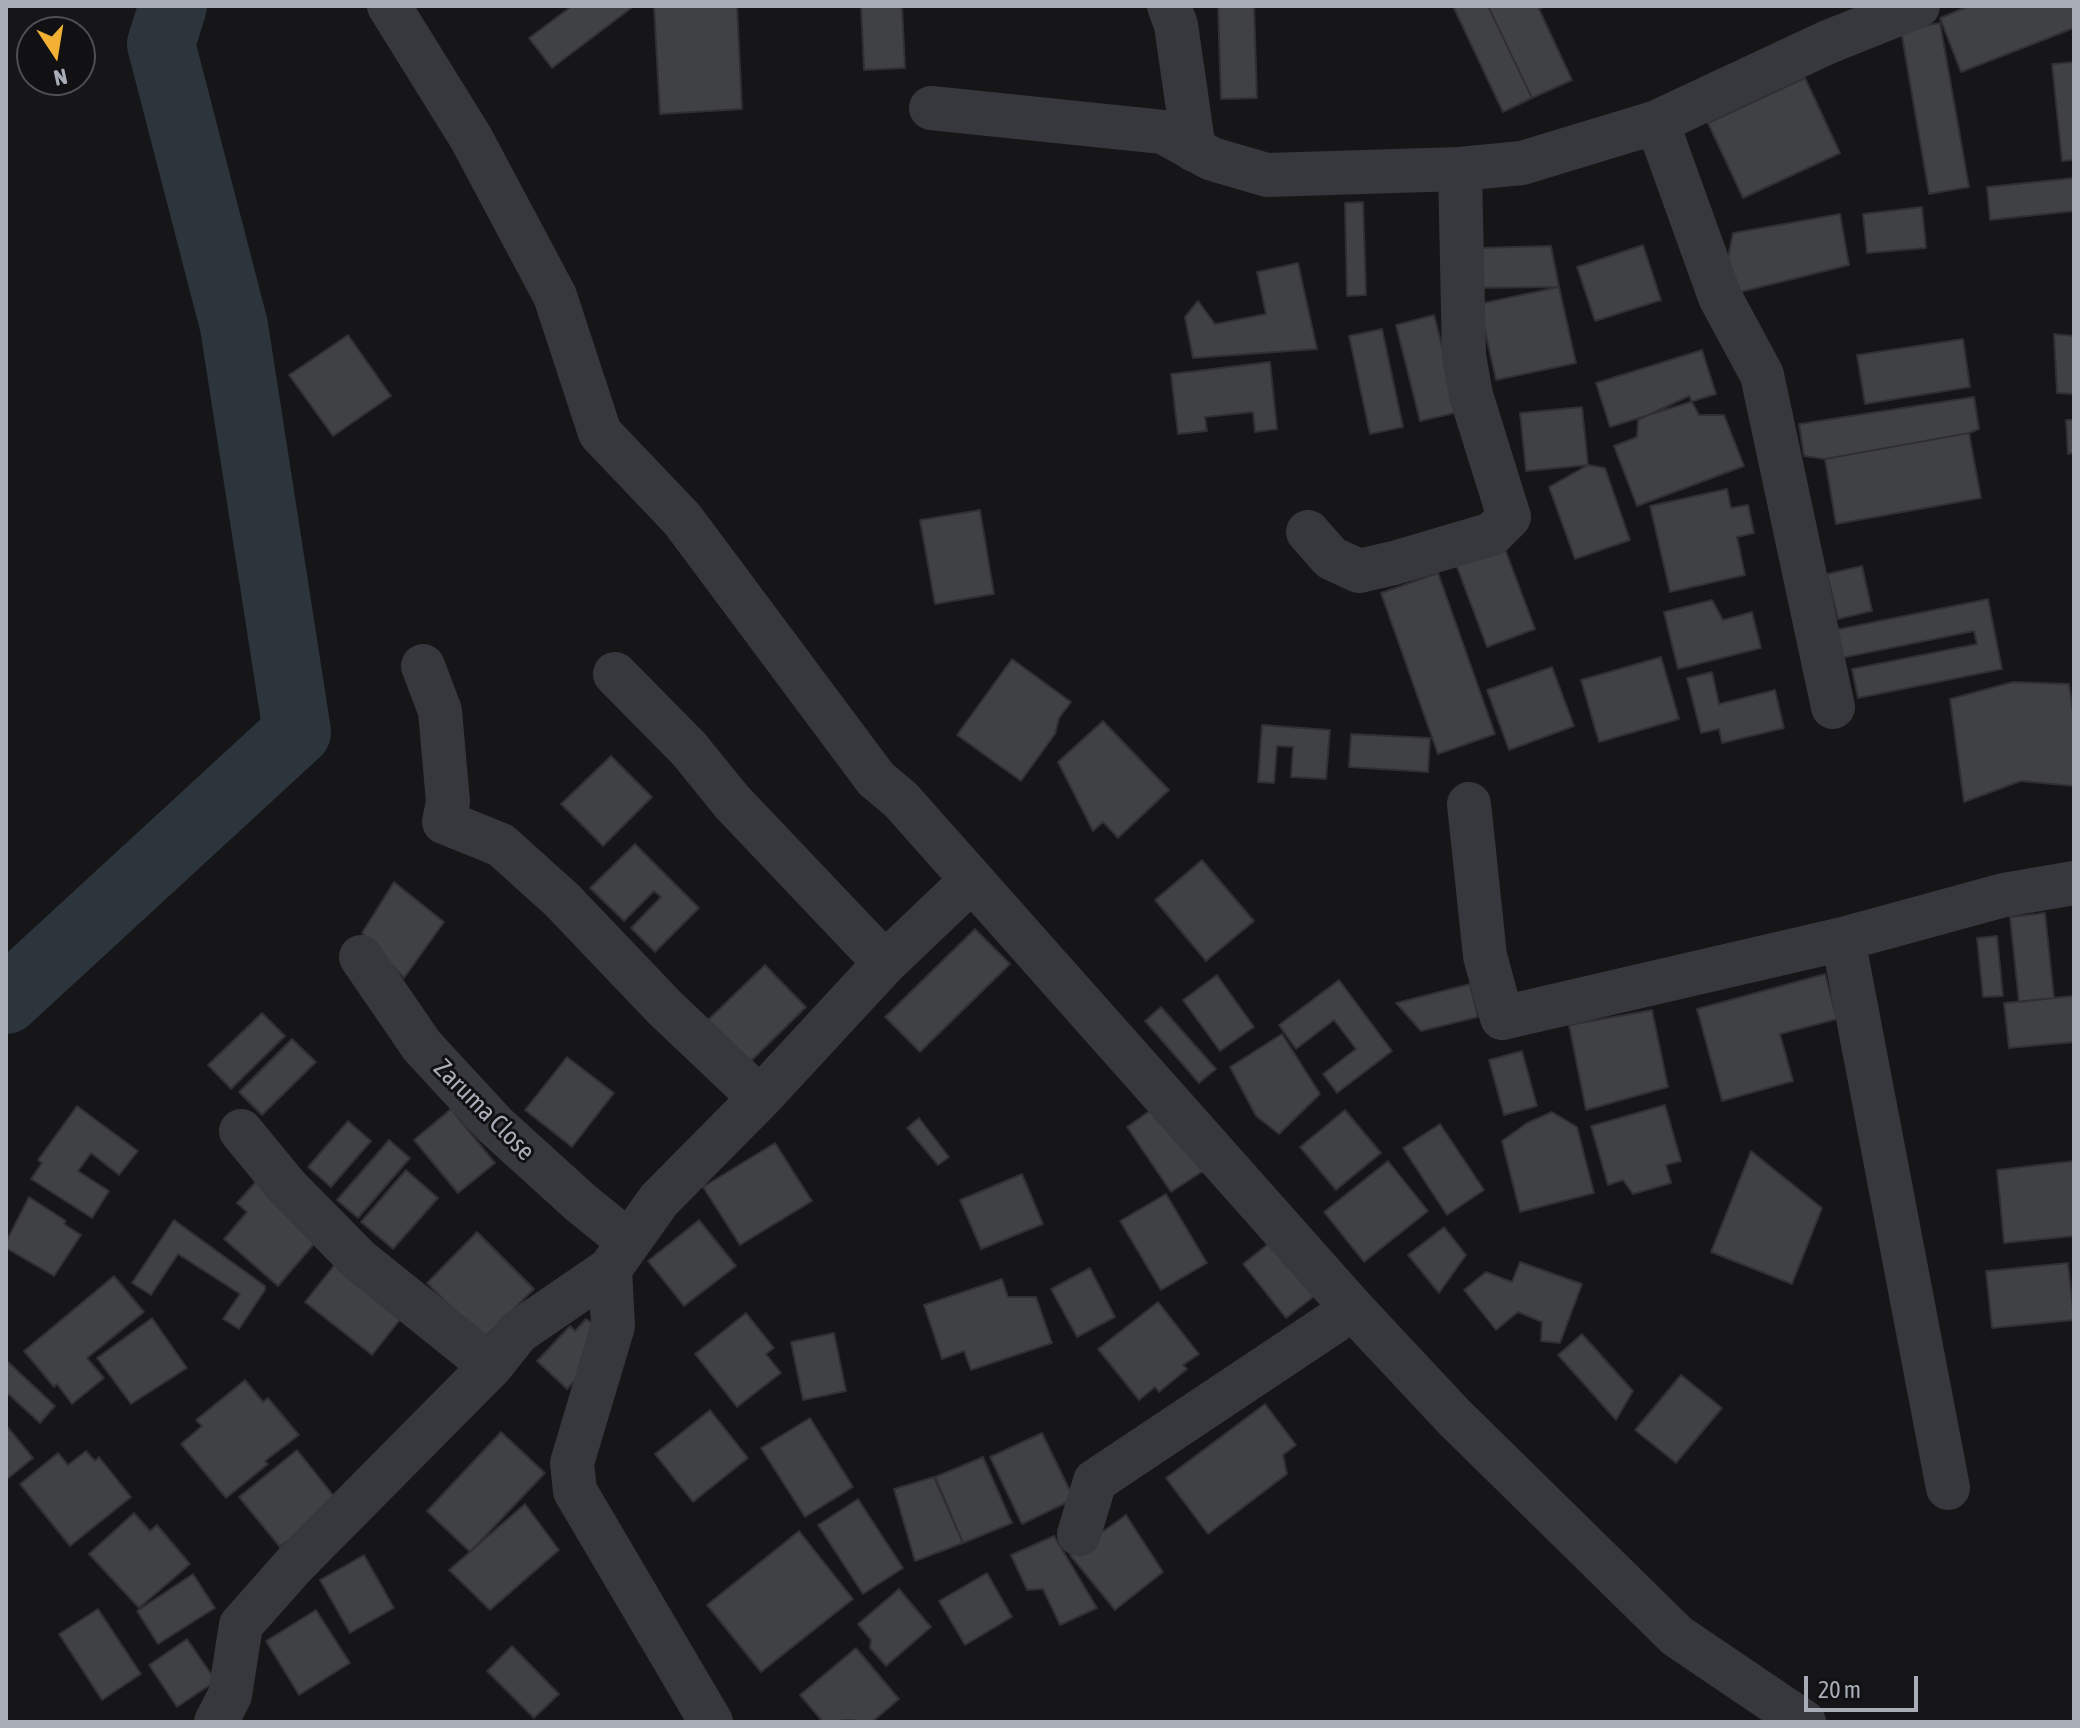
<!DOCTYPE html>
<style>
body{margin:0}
#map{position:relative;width:2080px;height:1728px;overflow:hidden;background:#161618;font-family:"Asap Condensed",sans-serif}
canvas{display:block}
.frame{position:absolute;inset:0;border:8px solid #a8adb8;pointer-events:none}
.north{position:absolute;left:16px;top:16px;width:80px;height:80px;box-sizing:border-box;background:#111113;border:2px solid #4d4f55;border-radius:50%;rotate:168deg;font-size:22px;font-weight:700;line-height:32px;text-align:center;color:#a8adb8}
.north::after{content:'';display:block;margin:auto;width:28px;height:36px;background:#f2b134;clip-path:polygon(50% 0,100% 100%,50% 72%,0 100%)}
.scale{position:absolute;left:1804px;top:1676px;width:114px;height:36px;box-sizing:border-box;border:4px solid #a8adb8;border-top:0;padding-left:10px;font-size:24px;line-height:28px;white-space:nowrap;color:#a8adb8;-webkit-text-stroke:6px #111113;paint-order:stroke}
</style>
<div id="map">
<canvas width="2080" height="1728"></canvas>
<div class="frame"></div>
<div class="north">N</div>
<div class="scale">20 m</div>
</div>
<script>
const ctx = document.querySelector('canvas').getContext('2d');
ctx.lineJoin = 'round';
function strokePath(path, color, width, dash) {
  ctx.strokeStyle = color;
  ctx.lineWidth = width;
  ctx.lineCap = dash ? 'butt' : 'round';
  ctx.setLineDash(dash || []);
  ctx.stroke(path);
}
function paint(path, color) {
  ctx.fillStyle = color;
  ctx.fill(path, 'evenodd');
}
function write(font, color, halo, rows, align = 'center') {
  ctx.font = font + ' "Asap Condensed",sans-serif';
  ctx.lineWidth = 6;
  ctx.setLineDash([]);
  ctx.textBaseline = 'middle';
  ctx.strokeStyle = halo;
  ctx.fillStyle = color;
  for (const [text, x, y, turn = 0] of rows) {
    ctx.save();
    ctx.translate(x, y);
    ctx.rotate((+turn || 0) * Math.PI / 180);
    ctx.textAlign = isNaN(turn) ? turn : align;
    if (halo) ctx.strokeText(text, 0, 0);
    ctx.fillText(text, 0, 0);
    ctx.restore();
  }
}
const river = new Path2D(`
 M6 1000 297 732 234 326 161 44 173 6`);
const building = new Path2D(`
 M572 6H634L552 68 529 38Z
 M654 6H737L742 109 660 114Z
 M861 6H902L905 68 864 70Z
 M1218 6H1254L1257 98 1221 99Z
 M1453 6H1488L1532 98 1503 112Z
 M1488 6H1545L1539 9 1572 80 1532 98Z
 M1969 6H2074V28L1961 72 1940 18Z
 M1940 23 1969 187 1929 194 1901 30Z
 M2074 62V160L2062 161 2052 64Z
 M1805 78 1840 153 1743 198 1708 123Z
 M2074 178V211L1990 220 1987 187Z
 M1363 202 1366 295 1347 296 1345 203Z
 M1922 207 1926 248 1867 253 1863 214Z
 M1840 214 1849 265 1720 297 1733 233Z
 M1643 245 1661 300 1595 321 1577 267Z
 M1551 246 1559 287 1472 288 1476 248Z
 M1298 263 1317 349 1193 358 1185 317 1198 301 1215 324 1266 314 1257 272Z
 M1559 287 1576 363 1496 380 1479 304Z
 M1434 315 1459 412 1420 421 1396 325Z
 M1382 329 1403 427 1370 434 1349 336Z
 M2054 334 2074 336V394L2057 393Z
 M348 335 391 396 333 436 289 375Z
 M1963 339 1970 387 1865 404 1857 355Z
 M1702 350 1716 394 1610 427 1596 383Z
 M1270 362 1277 429 1255 432 1253 412 1205 417 1207 431 1178 434 1171 374Z
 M1689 396 1699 415H1724L1744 466 1637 506 1614 446 1637 437 1638 420Z
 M1974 397 1979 429 1969 433 1825 459 1804 456 1799 424Z
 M1582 407 1588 465 1526 471 1520 413Z
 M2066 420H2074V453L2068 454Z
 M1969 433 1981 498 1836 524 1825 459Z
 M1588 465 1605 468 1630 540 1575 559 1549 487Z
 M1727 489 1731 508 1748 505 1754 533 1737 537 1745 575 1670 592 1650 506Z
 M980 510 994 594 935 604 920 520Z
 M1502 541 1535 629 1487 647 1454 559Z
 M1862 566 1872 611 1838 619 1827 574Z
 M1438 573 1495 734 1438 754 1381 593Z
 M1988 599 2002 669 1858 698 1852 669 1977 644 1974 631 1836 659 1830 631Z
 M1712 600 1723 620 1752 612 1761 648 1678 669 1664 612Z
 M1661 657 1679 719 1599 742 1581 680Z
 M1012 659 1071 702 1059 718 1055 734 1021 781 957 735Z
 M1552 667 1574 726 1509 750 1487 690Z
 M1712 672 1719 704 1775 690 1784 728 1722 743 1719 729 1701 733 1687 678Z
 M2013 682 2069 684 2074 720V786L2021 781 1964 802 1950 699Z
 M1103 721 1169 790 1118 838 1103 822 1093 831 1058 762Z
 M1262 725 1330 730 1326 779 1291 777 1293 747 1277 746 1274 783 1258 782Z
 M1351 734 1430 738 1428 772 1349 767Z
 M611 756 652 797 603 846 561 804Z
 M635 844 699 908 655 952 631 928 661 897 654 891 624 921 590 888Z
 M1202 860 1254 921 1206 961 1155 900Z
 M394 882 444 922 404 978 362 933Z
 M2045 913 2054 998 2019 1002 2010 917Z
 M975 929 1010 964 920 1052 885 1017Z
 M1997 936 2003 996 1983 997 1977 938Z
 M765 965 806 1007 750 1062 708 1020Z
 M1825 974 1837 1019 1780 1034 1793 1081 1722 1101 1697 1009Z
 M1217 975 1254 1027 1220 1051 1183 1000Z
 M1339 980 1392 1051 1337 1093 1323 1074 1356 1049 1334 1020 1296 1049 1279 1025Z
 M1470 984 1478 1017 1421 1031 1396 1003Z
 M2074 996V1042L2009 1048 2004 1003Z
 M1161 1007 1216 1069 1199 1083 1145 1021Z
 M1652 1010 1668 1087 1586 1110 1569 1025Z
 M262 1013 285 1036 231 1089 208 1065Z
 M1282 1034 1320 1094 1279 1134 1256 1116 1230 1067Z
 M292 1039 316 1062 262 1115 239 1092Z
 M1522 1051 1537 1106 1504 1115 1489 1060Z
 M567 1057 614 1093 572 1147 525 1110Z
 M1158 1105 1203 1171 1171 1192 1127 1127Z
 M1665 1105 1681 1161 1666 1165 1671 1183 1633 1194 1623 1180 1608 1185 1591 1126Z
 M77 1106 138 1151 119 1175 91 1153 78 1171 109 1191 92 1218 31 1179 42 1163 38 1160Z
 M451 1109 495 1163 458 1193 414 1140Z
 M1345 1110 1381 1153 1336 1190 1300 1147Z
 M1552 1112 1577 1127 1594 1193 1520 1212 1502 1141 1527 1123Z
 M919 1118 949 1157 938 1165 907 1128Z
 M348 1121 371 1141 331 1187 308 1167Z
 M1440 1124 1484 1190 1447 1215 1403 1148Z
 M389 1140 410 1158 358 1218 337 1200Z
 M775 1143 812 1201 740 1245 703 1187Z
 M1751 1151 1822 1208 1792 1284 1711 1252Z
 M1388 1161 1428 1211 1364 1262 1324 1212Z
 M2074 1161V1236L2004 1243 1997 1170Z
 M406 1170 438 1198 393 1249 361 1222Z
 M1022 1174 1043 1224 981 1249 960 1200Z
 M260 1177 320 1237 278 1286 224 1239 247 1212 237 1203Z
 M1166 1194 1207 1263 1161 1290 1120 1221Z
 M29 1197 66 1221 64 1224 81 1235 54 1276 6 1248V1242Z
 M174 1220 265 1286V1290L239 1329 223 1319 240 1294 178 1254 151 1295 132 1283Z
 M699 1220 736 1266 684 1306 648 1261Z
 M1444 1227 1466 1255 1439 1293 1408 1255Z
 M477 1232 534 1289 483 1339 427 1283Z
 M1282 1233 1325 1288 1286 1318 1243 1264Z
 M1520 1262 1582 1284 1560 1343 1541 1341 1542 1322 1518 1312 1496 1330 1464 1290 1486 1272 1512 1282Z
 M336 1263 403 1316 372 1355 305 1302Z
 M2068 1263 2074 1320 1992 1328 1986 1271Z
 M1090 1268 1115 1317 1077 1337 1051 1289Z
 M114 1276 144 1312 87 1358 104 1378 72 1404 57 1384 54 1387 24 1351Z
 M1002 1279 1008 1297H1036L1052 1343 971 1370 964 1351 942 1359 924 1305Z
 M1158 1302 1199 1354 1183 1365 1187 1369 1159 1392 1155 1387 1139 1400 1098 1349Z
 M746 1313 774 1348 766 1354 781 1373 737 1407 695 1354Z
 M152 1318 187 1368 131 1404 97 1358Z
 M586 1319 600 1329 594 1360 567 1389 537 1361 570 1326 575 1331Z
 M834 1333 846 1391 803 1400 791 1342Z
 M1582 1334 1633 1391 1616 1420 1558 1355Z
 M7 1361 55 1406 40 1423 6 1392Z
 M1681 1375 1722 1408 1676 1463 1635 1430Z
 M245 1380 263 1402 268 1398 299 1435 265 1461 268 1464 226 1498 181 1444 202 1426 196 1420Z
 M1265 1404 1296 1445 1283 1455 1287 1474 1208 1534 1166 1478Z
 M710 1410 748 1458 693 1502 655 1454Z
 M810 1418 853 1487 805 1517 761 1448Z
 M6 1425 33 1458 6 1480Z
 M501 1432 545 1473 470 1552 427 1511Z
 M1042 1433 1074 1499 1022 1524 990 1457Z
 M297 1450 337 1500 280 1547 239 1497Z
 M86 1451 95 1461 99 1457 131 1497 70 1546 20 1484 58 1453 68 1465Z
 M983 1457 1012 1523 963 1543 935 1477Z
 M934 1477 963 1543 915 1561 894 1489Z
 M858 1499 903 1568 863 1594 818 1525Z
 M525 1504 559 1550 490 1610 449 1570Z
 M134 1513 150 1531 157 1525 190 1564 139 1608 89 1554Z
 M1126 1515 1163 1572 1115 1610 1070 1555Z
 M799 1531 853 1599 761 1672 707 1605Z
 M1054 1536 1097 1608 1060 1625 1043 1589 1027 1590 1011 1555Z
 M364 1555 394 1608 350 1633 320 1580Z
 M987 1573 1012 1617 965 1645 939 1601Z
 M193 1574 215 1608 158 1644 137 1611Z
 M899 1589 931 1627 886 1666 870 1648 871 1640 858 1624Z
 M98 1609 141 1674 102 1700 59 1634Z
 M316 1610 350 1663 299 1695 266 1641Z
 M187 1639 216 1681 177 1707 149 1665Z
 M512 1646 559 1694 534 1718 487 1671Z
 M856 1648 899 1699 872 1722 848 1720 823 1722 800 1695Z`);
const minor = new Path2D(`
 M389 6 471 138 555 296 600 433 682 519 876 779 901 800 1353 1309 1454 1417 1677 1636 1804 1722
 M1169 6 1176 25 1194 150
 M931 108 1163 132 1212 159 1267 175 1460 169 1522 163 1657 122 1828 42 1918 6
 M1657 122 1720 297 1762 375 1833 707
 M1308 532 1331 558 1359 571 1394 563 1492 534 1509 517 1471 395 1464 356 1460 169
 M423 666 440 711 448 802 444 822 501 845 562 900 665 1008 760 1098
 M615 674 689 749 732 802 885 963
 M1469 804 1485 956 1502 1018 1843 939 2004 895 2074 883
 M1843 939 1948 1488
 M361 957 422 1046 495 1125 581 1203 629 1242
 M241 1131 287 1187 359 1260 491 1366
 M610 1269 613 1326 572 1463 575 1491 711 1722
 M1079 1534 1095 1481 1353 1309
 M216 1722 230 1695 241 1625 295 1564 491 1366 518 1332 610 1269 659 1200 760 1098 885 963 972 880`);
const streetNames = [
 ["Zaruma Close",484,1110,45]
];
strokePath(river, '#2c353c', 68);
paint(building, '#404145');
strokePath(building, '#303034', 2);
strokePath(minor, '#37383d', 44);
write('26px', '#a8adb8', '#111113', streetNames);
</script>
